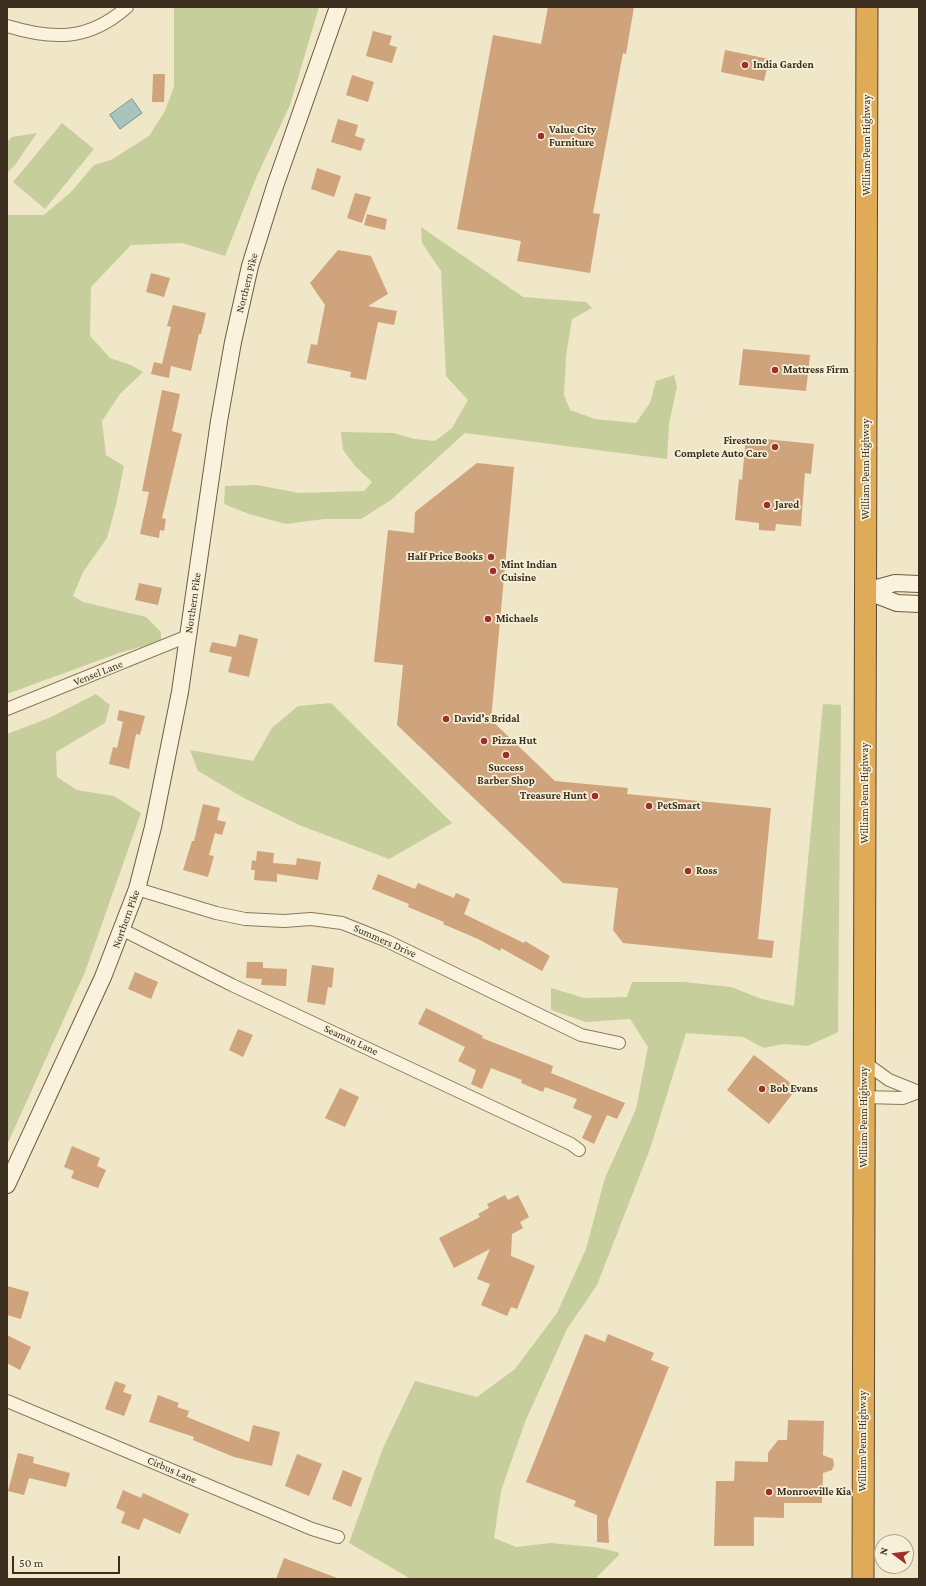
<!DOCTYPE html>
<style>
body{margin:0}
#map{position:relative;width:926px;height:1586px;overflow:hidden;background:#f0e6c8;font-family:"Crimson Pro",serif}
canvas{display:block}
.frame{position:absolute;inset:0;border:8px solid #3d2f20;pointer-events:none}
.north{position:absolute;left:874px;top:1534px;width:40px;height:40px;box-sizing:border-box;background:#f7f0d8;border:1px solid #ada38e;border-radius:50%;rotate:285deg;font-size:11px;font-weight:700;line-height:16px;text-align:center;color:#3d2f20}
.north::after{content:'';display:block;margin:auto;width:14px;height:18px;background:#9e2e29;clip-path:polygon(50% 0,100% 100%,50% 72%,0 100%)}
.scale{position:absolute;left:12px;top:1556px;width:108px;height:18px;box-sizing:border-box;border:2px solid #3d2f20;border-top:0;padding-left:5px;font-size:12px;line-height:14px;white-space:nowrap;color:#3d2f20;-webkit-text-stroke:3px #f7f0d8;paint-order:stroke}
</style>
<div id="map">
<canvas width="926" height="1586"></canvas>
<div class="frame"></div>
<div class="north">N</div>
<div class="scale">50 m</div>
</div>
<script>
const ctx = document.querySelector('canvas').getContext('2d');
ctx.lineJoin = 'round';
function paint(path, color) {
  ctx.fillStyle = color;
  ctx.fill(path, 'evenodd');
}
function strokePath(path, color, width, dash) {
  ctx.strokeStyle = color;
  ctx.lineWidth = width;
  ctx.lineCap = dash ? 'butt' : 'round';
  ctx.setLineDash(dash || []);
  ctx.stroke(path);
}
function write(font, color, halo, rows, align = 'center') {
  ctx.font = font + ' "Crimson Pro",serif';
  ctx.lineWidth = 3.5;
  ctx.setLineDash([]);
  ctx.textBaseline = 'middle';
  ctx.strokeStyle = halo;
  ctx.fillStyle = color;
  for (const [text, x, y, turn = 0] of rows) {
    ctx.save();
    ctx.translate(x, y);
    ctx.rotate((+turn || 0) * Math.PI / 180);
    ctx.textAlign = isNaN(turn) ? turn : align;
    if (halo) ctx.strokeText(text, 0, 0);
    ctx.fillText(text, 0, 0);
    ctx.restore();
  }
}
const green = new Path2D(`
 M174 7H319L290 105 256 178 225 256 182 243 131 245 91 287 90 336 110 358 131 365 143 372 120 394 102 421 106 455 124 466 116 505 107 538 83 572 73 596 83 602 146 617 161 632V641L119 653 7 694V215H44L71 192 94 165 111 160 149 136 165 111 174 87Z
 M62 123 94 149 45 209 13 182Z
 M37 133 15 165 7 173V142L12 137Z
 M421 227 523 297 586 302 592 308 572 319 566 356 564 395 570 410 595 419 636 423 650 403 656 381 674 375 677 387 669 424 667 459 465 433 391 500 361 519H324L286 524 249 514 224 504 225 486 257 485 299 493 364 491 372 482 355 466 343 450 341 432 394 433 414 439 435 441 452 428 468 400 446 376 441 271 422 243Z
 M96 694 110 705 105 723 56 752 57 777 77 790 114 796 141 813 85 972 7 1145V734L49 718Z
 M331 703 452 823 389 859 299 825 244 798 198 771 190 750 253 761 272 728 298 706Z
 M823 704 841 705 838 1032 808 1046 783 1044 764 1048 743 1037 686 1033 650 1149 597 1285 567 1329 525 1422 501 1491 494 1538 516 1547 550 1543 594 1547 618 1552 619 1555 595 1579H411L349 1543 383 1448 415 1381 477 1397 515 1369 557 1313 586 1249 605 1178 636 1109 648 1047 630 1019 586 1022 551 1010V988L584 998 627 997 632 982H684L731 987 762 999 794 1006Z`);
const water = new Path2D(`
 M132 99 142 113 120 129 110 115Z`);
const building = new Path2D(`
 M548 7H634L626 54 623 53 593 213 600 214 590 273 517 261 521 241 457 229 493 35 541 44Z
 M373 31 392 36 389 45 397 47 392 63 366 56Z
 M725 50 769 59 764 81 721 72Z
 M153 74H165L164 102H152Z
 M352 75 374 82 368 102 346 95Z
 M338 119 358 125 355 136 365 139 361 151 331 142Z
 M317 168 341 176 334 197 311 189Z
 M355 193 371 197 362 223 347 218Z
 M367 214 387 219 385 230 364 225Z
 M338 250 371 256 388 294 368 306 397 311 394 325 378 322 366 380 350 377 351 372 307 363 311 344 317 345 325 305 310 283Z
 M151 273 170 278 164 297 146 292Z
 M173 305 206 313 201 334H199L191 371 171 366 169 378 151 374 154 362 162 364 171 327 167 326Z
 M743 349 810 355 806 391 739 385Z
 M162 390 180 394 172 431 182 434 162 518 166 519 164 531 160 530 159 538 140 534 149 492 142 491Z
 M746 437 814 444 811 474 805 473 801 526 776 524 775 531 759 530V523L735 520 739 479 742 480Z
 M477 463 514 467 491 720 555 781 628 788 627 794 771 808 758 939 774 941 772 958 623 943 613 930 618 888 563 883 397 725 403 665 374 662 388 530 414 533 415 512Z
 M139 583 162 588 158 605 135 600Z
 M239 634 258 639 249 677 228 672 232 657 209 652 212 642 236 647Z
 M119 710 145 716 140 735 136 734 129 769 109 764 113 747 117 748 123 722 117 720Z
 M203 804 220 808 217 820 226 822 222 835 215 833 209 855 214 856 208 877 183 870 192 841H194Z
 M257 851 274 853 273 863 296 865 297 858 321 862 318 880 277 874V882L254 880 255 870H251L252 860 256 861Z
 M378 874 415 889 418 883 454 898 456 893 470 899 464 914 524 943 525 941 550 956 542 971 501 948 500 951 478 939 443 924 444 922 408 907 409 904 372 889Z
 M247 962H263V968L287 969 286 986 261 985 262 979 246 978Z
 M312 965 334 968 332 988 328 987 325 1005 307 1002Z
 M135 972 158 982 151 999 128 989Z
 M426 1008 483 1036 482 1038 553 1066 551 1073 625 1103 617 1119 607 1115 594 1144 582 1138 592 1116 573 1108 577 1099 545 1087 543 1092 521 1083 522 1080 491 1068 482 1089 471 1084 476 1070 458 1061 465 1047 418 1024Z
 M238 1029 253 1035 243 1057 229 1050Z
 M754 1055 797 1088 769 1124 727 1090Z
 M340 1088 359 1097 345 1127 325 1118Z
 M72 1146 100 1158 97 1166 106 1170 98 1188 71 1178 74 1171 64 1167Z
 M505 1195 508 1200 518 1195 529 1217 520 1222 523 1228 512 1234 511 1256 535 1266 517 1309 511 1307 507 1316 481 1305 490 1284 477 1279 490 1249 454 1268 439 1238 480 1217 478 1214 489 1208 487 1204Z
 M7 1286 29 1292 21 1319 7 1315Z
 M585 1334 605 1342 608 1334 654 1353 651 1360 669 1367 608 1520 609 1543 597 1542V1515L574 1506 576 1501 526 1482Z
 M7 1335 31 1347 20 1370 7 1363Z
 M115 1381 126 1385 123 1392 132 1395 124 1416 105 1409Z
 M158 1395 179 1403 177 1407 189 1411 187 1417 249 1442 253 1425 280 1432 272 1466 234 1457 193 1440 194 1437 149 1422Z
 M788 1420 824 1421 823 1455 833 1459 834 1465 832 1470 823 1473 822 1503H784V1518L754 1517V1546H714L716 1481H734L735 1461 768 1462V1453L778 1440H787Z
 M18 1453 34 1457 33 1463 70 1473 66 1487 29 1478 24 1495 8 1491Z
 M297 1454 322 1464 309 1496 285 1486Z
 M343 1470 362 1478 351 1507 332 1499Z
 M123 1490 141 1498 143 1493 189 1514 180 1534 144 1518 139 1530 121 1523 125 1512 116 1508Z
 M284 1558 337 1578V1579H276Z`);
const street = new Path2D(`
 M7 26C53 40 89 41 127 7
 M7 709 188 636
 M137 889 216 913 245 919 284 921 311 919 342 923 387 941 581 1035 619 1043
 M123 930 232 985 571 1144 579 1150
 M864 1062 889 1080 919 1092
 M864 1097 903 1098 919 1092
 M7 1401 312 1529 338 1537`);
const secondary = new Path2D(`
 M866 591 897 603 919 604
 M866 591 895 583 919 584
 M7 1185 103 977 137 889 153 827 180 692 219 421 233 342 250 266 275 186 338 7`);
const highway = new Path2D(`
 M863 1579 867 7`);
const markers = [
 [745,65,4,"#9e2e29"],
 [541,136,4,"#9e2e29"],
 [775,370,4,"#9e2e29"],
 [775,447,4,"#9e2e29"],
 [767,505,4,"#9e2e29"],
 [491,557,4,"#9e2e29"],
 [493,571,4,"#9e2e29"],
 [488,619,4,"#9e2e29"],
 [446,719,4,"#9e2e29"],
 [484,741,4,"#9e2e29"],
 [506,755,4,"#9e2e29"],
 [595,796,4,"#9e2e29"],
 [649,806,4,"#9e2e29"],
 [688,871,4,"#9e2e29"],
 [762,1089,4,"#9e2e29"],
 [769,1492,4,"#9e2e29"]
];
const poiNames = [
 ["India Garden",753,65],
 ["Value City",549,130],
 ["Furniture",549,143],
 ["Mattress Firm",783,370],
 ["Firestone",767,441,"right"],
 ["Complete Auto Care",767,454,"right"],
 ["Jared",775,505],
 ["Half Price Books",483,557,"right"],
 ["Mint Indian",501,565],
 ["Cuisine",501,578],
 ["Michaels",496,619],
 ["David's Bridal",454,719],
 ["Pizza Hut",492,741],
 ["Success",506,768,"center"],
 ["Barber Shop",506,781,"center"],
 ["Treasure Hunt",587,796,"right"],
 ["PetSmart",657,806],
 ["Ross",696,871],
 ["Bob Evans",770,1089],
 ["Monroeville Kia",777,1492]
];
const streetNames = [
 ["William Penn Highway",867,145,-90],
 ["Northern Pike",247,283,-76],
 ["William Penn Highway",866,469,-90],
 ["Northern Pike",193,603,-82],
 ["Vensel Lane",98,673,-22],
 ["William Penn Highway",865,793,-90],
 ["Northern Pike",126,919,-70],
 ["Summers Drive",385,941,24],
 ["Seaman Lane",351,1040,25],
 ["William Penn Highway",864,1117,-90],
 ["William Penn Highway",863,1441,-90],
 ["Cirbus Lane",172,1470,23]
];
paint(green, '#c6cf9b');
paint(water, '#a9c4bd');
strokePath(water, '#6f938c', 1);
paint(building, '#cfa37c');
strokePath(street, '#8d785c', 14);
strokePath(secondary, '#6f593f', 18);
strokePath(highway, '#5b4630', 23);
strokePath(street, '#faf2dc', 12);
strokePath(secondary, '#faf2dc', 16);
strokePath(highway, '#e0ab57', 21);
for (const [x, y, r, color] of markers) {
  const dot = new Path2D();
  dot.arc(x, y, r, 0, 2 * Math.PI);
  ctx.fillStyle = color;
  ctx.fill(dot);
  strokePath(dot, '#f7f0d8', 1.5);
}
write('bold 11px', '#3d2f20', '#f7f0d8', poiNames, 'left');
write('11px', '#3d2f20', '#f7f0d8', streetNames);
</script>
